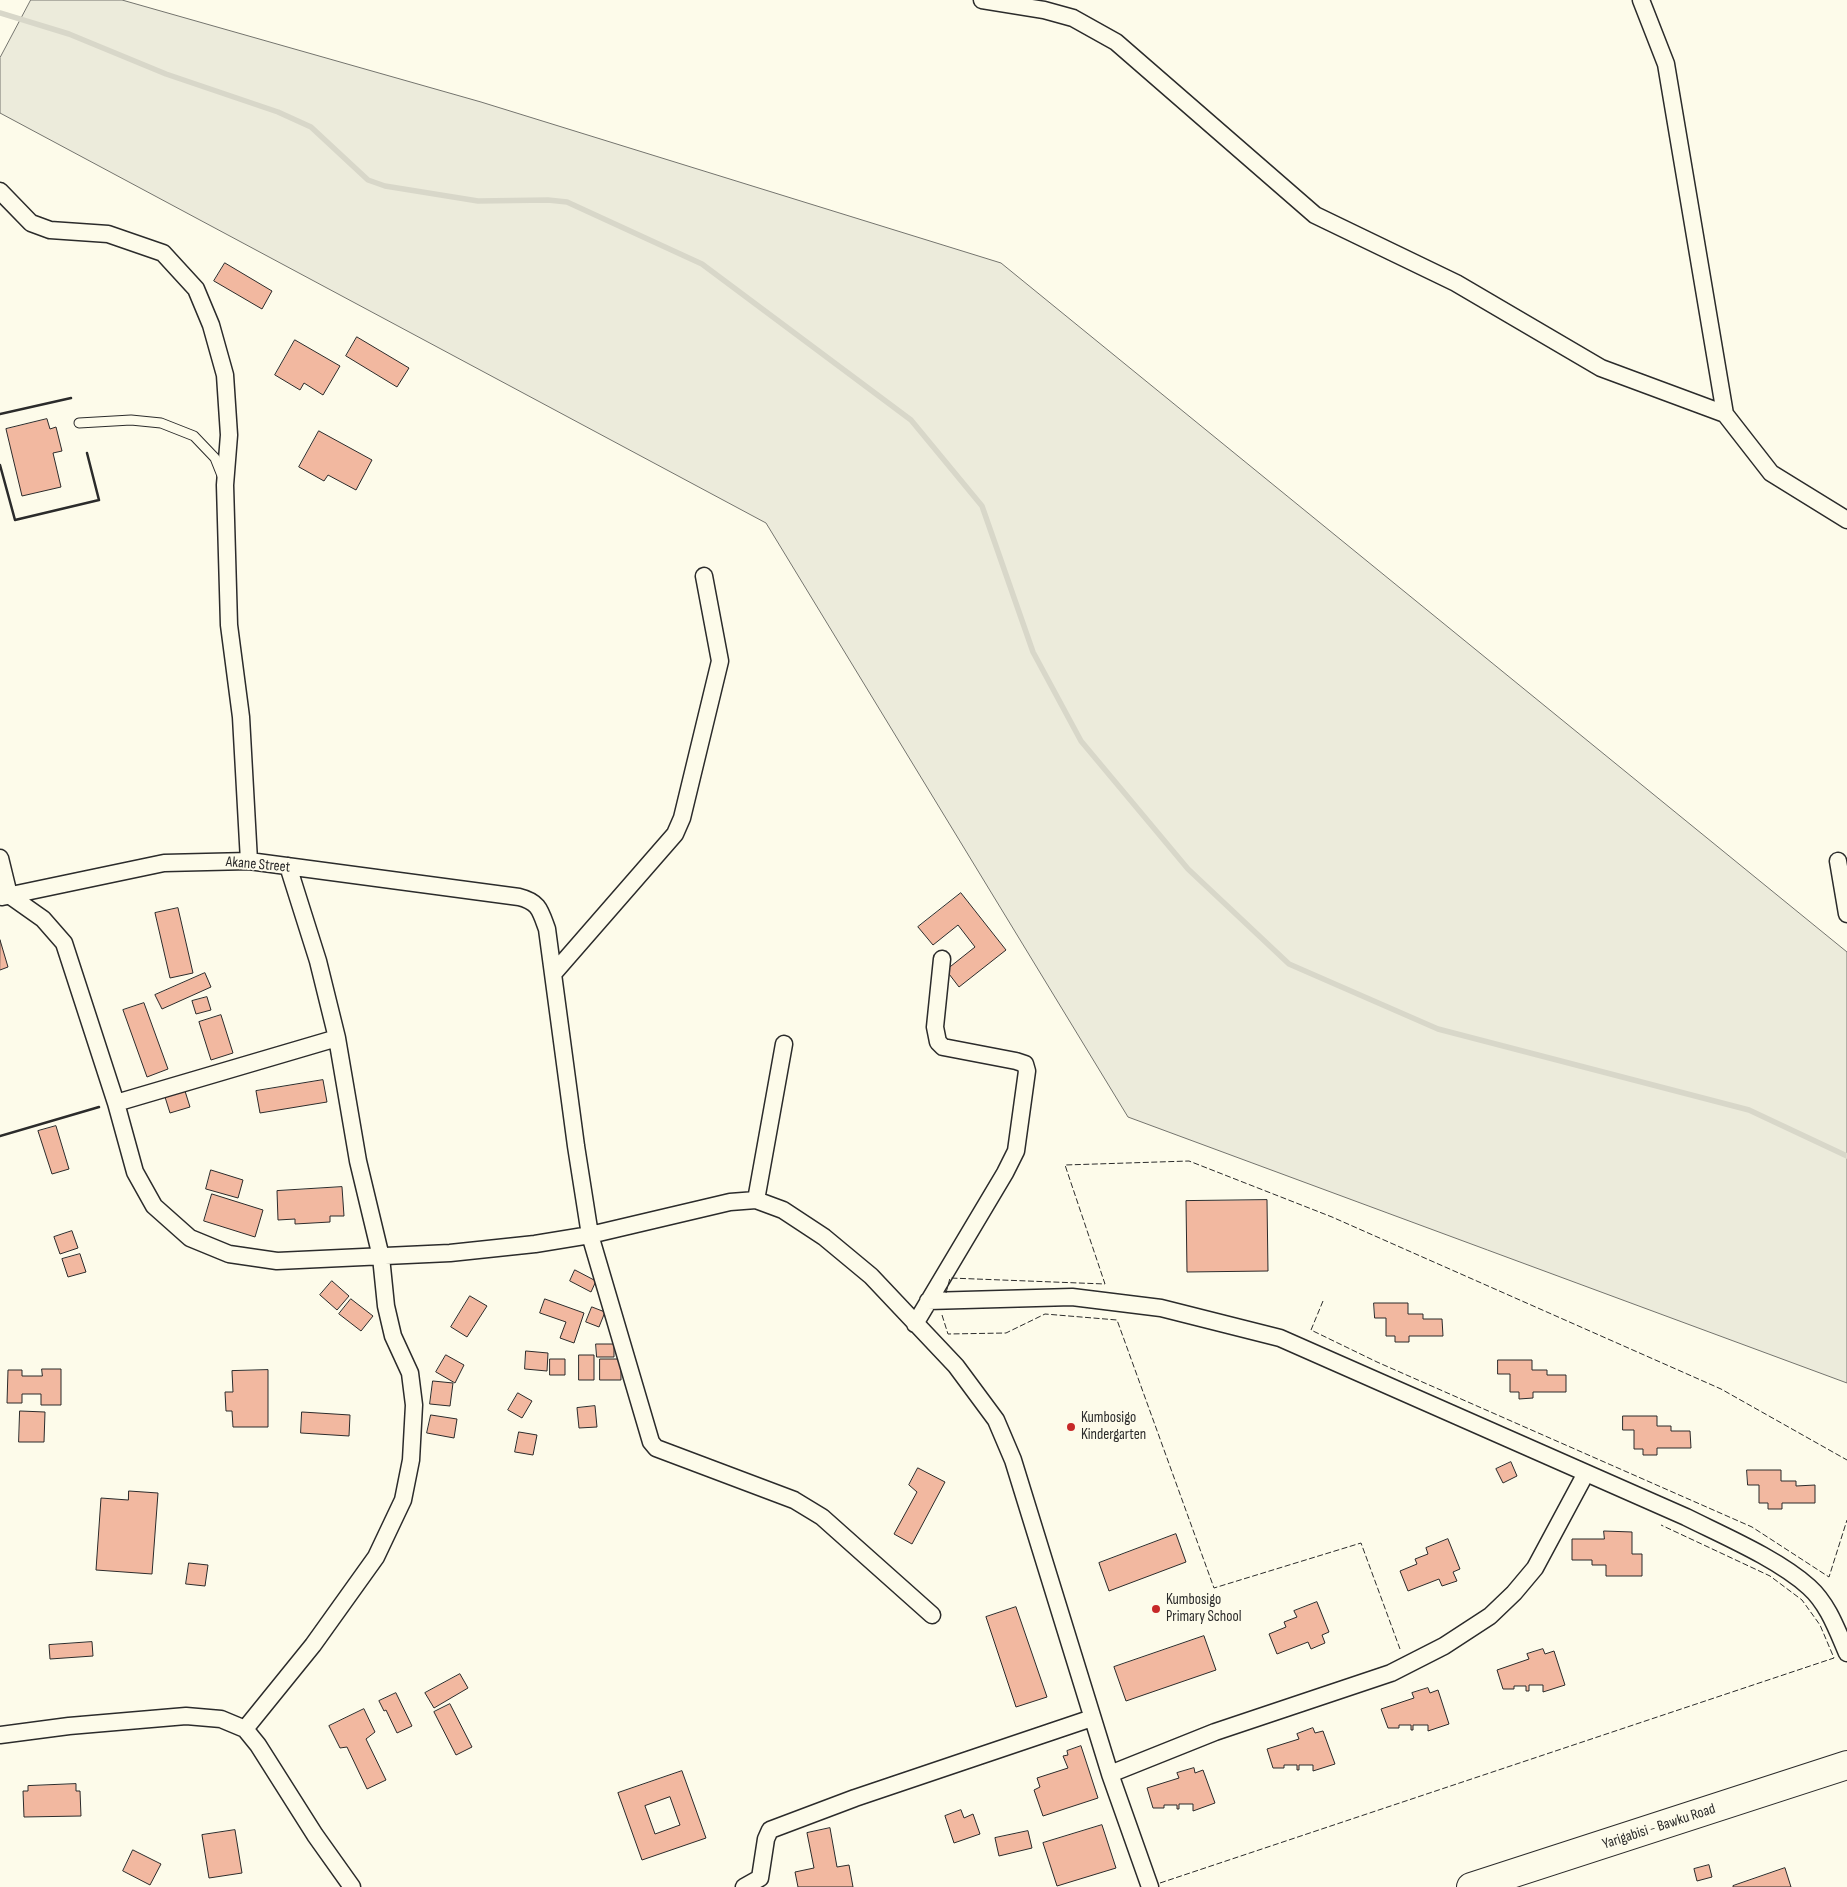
<!DOCTYPE html>
<style>
body{margin:0}
canvas{display:block;background:#fdfbea}
</style>
<canvas width="1847" height="1887"></canvas>
<script>
const ctx = document.querySelector('canvas').getContext('2d');
ctx.lineJoin = 'round';
function paint(path, color) {
  ctx.fillStyle = color;
  ctx.fill(path, 'evenodd');
}
function strokePath(path, color, width, dash) {
  ctx.strokeStyle = color;
  ctx.lineWidth = width;
  ctx.lineCap = dash ? 'butt' : 'round';
  ctx.setLineDash(dash || []);
  ctx.stroke(path);
}
function write(font, color, halo, rows, align = 'center') {
  ctx.font = font + ' "Sofia Sans Condensed",sans-serif';
  ctx.lineWidth = 4;
  ctx.setLineDash([]);
  ctx.textBaseline = 'middle';
  ctx.strokeStyle = halo;
  ctx.fillStyle = color;
  for (const [text, x, y, turn = 0] of rows) {
    ctx.save();
    ctx.translate(x, y);
    ctx.rotate((+turn || 0) * Math.PI / 180);
    ctx.textAlign = isNaN(turn) ? turn : align;
    if (halo) ctx.strokeText(text, 0, 0);
    ctx.fillText(text, 0, 0);
    ctx.restore();
  }
}
const green = new Path2D(`
 M31 0H122L481 102 1001 263 1847 952V1383L1128 1117 766 523 0 113V58Z`);
const stream = new Path2D(`
 M0 13 69 34 166 74 278 112 311 127 368 180 385 186 478 201 548 200 567 202 702 264 911 420 982 506 1033 652 1081 741 1188 869 1289 964 1438 1029 1749 1110 1847 1156`);
const building = new Path2D(`
 M225 263 272 291 262 309 214 281Z
 M357 337 409 368 397 387 346 356Z
 M295 340 340 366 323 395 304 383 300 390 275 375Z
 M47 419 50 429 56 427 62 451 53 453 61 487 22 496 6 429Z
 M319 431 372 460 356 490 328 475 324 481 299 467Z
 M961 893 1006 950 959 987 946 970 975 947 958 925 933 945 918 927Z
 M178 908 193 973 170 978 155 913Z
 M0 940 8 967 0 970Z
 M205 973 211 987 162 1009 155 995Z
 M207 997 211 1010 196 1014 192 1001Z
 M144 1003 168 1069 147 1077 123 1010Z
 M221 1015 233 1053 211 1060 199 1022Z
 M323 1080 327 1102 260 1113 256 1091Z
 M185 1091 190 1107 170 1113 165 1097Z
 M56 1126 69 1169 52 1174 38 1131Z
 M211 1170 243 1180 238 1198 206 1189Z
 M342 1187 344 1216H330V1222L295 1224V1219L278 1220 277 1191Z
 M212 1194 263 1210 255 1237 204 1221Z
 M1267 1200 1268 1271 1187 1272 1186 1201Z
 M72 1231 78 1248 60 1254 54 1237Z
 M80 1254 86 1272 68 1277 62 1259Z
 M575 1270 596 1281 591 1292 570 1281Z
 M332 1281 349 1296 337 1310 320 1295Z
 M470 1296 487 1306 467 1337 451 1327Z
 M351 1299 373 1316 361 1331 339 1314Z
 M545 1299 584 1313 574 1343 560 1338 566 1322 540 1313Z
 M1374 1303H1408V1314H1423V1319H1442L1443 1336H1409V1342H1395V1336H1386V1318H1375Z
 M592 1307 605 1312 599 1327 586 1322Z
 M596 1344H614V1357H597Z
 M526 1351 548 1353 547 1371 525 1369Z
 M446 1355 464 1365 455 1383 436 1372Z
 M579 1355H594V1380H579Z
 M550 1359H565V1375H550Z
 M600 1359H621V1380H600Z
 M1498 1360H1532V1370H1547V1375H1566V1392H1533V1398L1519 1399V1392H1510V1374H1498Z
 M42 1369H61V1405H41V1394H22V1403H7L8 1370H22V1376H42Z
 M268 1370V1427H233L232 1411H226L225 1392H233L232 1371Z
 M433 1381 453 1383 450 1406 430 1404Z
 M518 1393 532 1401 522 1418 508 1410Z
 M595 1406 597 1427 579 1428 577 1408Z
 M20 1411 45 1412 44 1442H19Z
 M302 1412 350 1415 349 1436 301 1433Z
 M431 1415 457 1419 454 1438 427 1433Z
 M1623 1416H1657V1426H1671V1431H1690L1691 1448H1657V1455H1643V1449H1634V1430H1623Z
 M519 1432 537 1435 533 1455 515 1452Z
 M1511 1462 1517 1476 1503 1483 1496 1469Z
 M918 1468 945 1482 912 1544 894 1534 917 1492 909 1485Z
 M1747 1470H1781V1481H1796V1486L1815 1485V1503H1782V1509H1768V1503H1759V1485H1748Z
 M129 1491 158 1493 152 1574 96 1570 101 1498 128 1500Z
 M1604 1531 1632 1532V1554H1642V1576H1606V1565H1592V1560H1572V1539H1604Z
 M1176 1534 1186 1562 1109 1591 1099 1563Z
 M1448 1539 1460 1569 1453 1572 1457 1581 1442 1586 1439 1579 1408 1591 1400 1571 1417 1564 1415 1559 1428 1554 1426 1548Z
 M189 1563 208 1565 205 1586 186 1584Z
 M1317 1602 1329 1632 1322 1635 1325 1643 1311 1649 1308 1642 1277 1654 1269 1634 1286 1627 1284 1622 1297 1617 1294 1611Z
 M1016 1607 1047 1697 1016 1707 986 1617Z
 M1204 1636 1216 1670 1126 1701 1114 1667Z
 M92 1642 93 1656 50 1659 49 1645Z
 M1543 1649 1545 1654 1554 1651 1565 1685 1543 1692V1685H1529V1691H1526V1686H1514V1689H1503L1497 1670 1529 1659 1527 1654Z
 M460 1674 468 1688 434 1708 425 1693Z
 M1428 1688 1430 1693 1438 1690 1449 1724 1428 1731V1725H1413V1730H1411V1725H1399V1728H1388L1381 1709 1414 1698 1412 1693Z
 M396 1693 412 1726 397 1733 386 1710 384 1711 379 1701Z
 M450 1704 472 1747 456 1755 434 1712Z
 M364 1709 375 1732 366 1739 386 1780 367 1789 347 1747 340 1748 329 1726Z
 M1313 1728 1315 1733 1323 1731 1335 1764 1313 1771V1765H1299V1770H1297V1765H1284V1768H1273L1267 1749 1299 1739 1297 1734Z
 M1081 1746 1098 1798 1043 1816 1034 1790 1040 1787 1037 1778 1068 1768 1063 1756 1068 1755 1067 1751Z
 M1194 1768 1195 1773 1203 1770 1215 1803 1193 1811V1804H1179V1809H1177V1805H1164V1808H1153L1147 1788 1179 1778 1177 1773Z
 M682 1771 706 1838 642 1860 618 1793ZM670 1797 680 1825 655 1834 645 1806Z
 M76 1784V1791H80L81 1816 24 1817 23 1791H28V1786Z
 M961 1810 964 1818 973 1814 980 1834 954 1843 945 1816Z
 M1102 1825 1116 1868 1057 1886 1043 1843Z
 M830 1828 837 1867 849 1865 853 1887H798L795 1872 814 1868 807 1833Z
 M235 1830 242 1873 209 1878 202 1835Z
 M1028 1831 1032 1848 999 1856 995 1838Z
 M133 1850 161 1864 150 1885 123 1871Z
 M1709 1865 1712 1877 1697 1881 1694 1869Z
 M1785 1868 1791 1887H1733V1886Z`);
const lane = new Path2D(`
 M79 423 131 420 161 423 194 436 215 458 223 478`);
const street = new Path2D(`
 M982 0 1044 10 1073 18 1116 42 1315 215 1456 283 1601 368 1725 414 1771 473 1847 520
 M1641 0 1666 64 1725 414
 M0 191 31 223 50 230 108 234 163 253 196 289 211 325 225 375 229 435 225 485 229 625 241 717 249 861
 M0 858 9 895 43 919 64 943 116 1103 135 1172 154 1206 190 1238 229 1254 277 1261 450 1253 535 1244 590 1235 730 1202 756 1200 783 1210 824 1237 871 1276 956 1366 996 1420 1013 1460 1110 1774 1150 1887
 M1838 861 1847 914
 M2 897 164 863 249 861 519 897C539 902 540 910 547 929L576 1146 590 1235 651 1442 656 1448 794 1500 822 1517 932 1615
 M553 974 675 834 682 818 720 661 704 576
 M116 1103 337 1038
 M756 1200 784 1044
 M928 1301 1072 1297 1161 1308 1280 1338 1686 1517C1724 1536 1778 1559 1809 1587 1828 1604 1837 1630 1847 1653
 M915 1324 1005 1173 1016 1151 1027 1071 1025 1064 1016 1061 943 1047 938 1042 935 1027 942 959
 M245 1729 313 1645 376 1557 403 1500 411 1460 414 1405 410 1373 393 1336 386 1306 381 1257 358 1161 337 1038 318 961 288 866
 M0 1735 69 1726 186 1716 221 1719 245 1729 258 1745 315 1835 352 1887
 M1110 1774 1215 1732 1391 1673 1444 1646 1490 1616 1514 1593 1535 1568 1586 1473
 M744 1887 760 1878 766 1839 770 1830 855 1798 1092 1718`);
const highway = new Path2D(`
 M1471 1887 1847 1765`);
const fence = new Path2D(`
 M946 1293 950 1278 1105 1284 1065 1165 1189 1161 1332 1217 1721 1389 1847 1460
 M1323 1301 1311 1330 1377 1362 1752 1527 1829 1577 1847 1520
 M942 1315 948 1334 1006 1333 1045 1314 1117 1320 1214 1588 1361 1543 1400 1649
 M1160 1883 1834 1658 1820 1625 1802 1600 1770 1576 1661 1525`);
const wall = new Path2D(`
 M0 414 71 398
 M0 465 15 520 99 500 87 453
 M0 1136 99 1107`);
const markers = [
 [1071,1427,5,"#c62828"],
 [1156,1609,5,"#c62828"]
];
const streetNames = [
 ["Akane Street",258,865,5],
 ["Yarigabisi - Bawku Road",1659,1827,-18]
];
const poiNames = [
 ["Kumbosigo",1081,1418],
 ["Kindergarten",1081,1435],
 ["Kumbosigo",1166,1600],
 ["Primary School",1166,1617]
];
paint(green, '#ecebdb');
strokePath(green, '#74746e', 1);
strokePath(stream, '#d8d7c9', 5.5);
paint(building, '#f2b8a0');
strokePath(building, '#2b2b2b', 1);
strokePath(lane, '#2b2b2b', 11);
strokePath(street, '#2b2b2b', 19);
strokePath(highway, '#2b2b2b', 30);
strokePath(lane, '#fdfbea', 9);
strokePath(street, '#fdfbea', 16);
strokePath(highway, '#fdfbea', 28);
strokePath(fence, '#2b2b2b', 1, [6, 2.5]);
strokePath(wall, '#2b2b2b', 2.5);
for (const [x, y, r, color] of markers) {
  const dot = new Path2D();
  dot.arc(x, y, r, 0, 2 * Math.PI);
  ctx.fillStyle = color;
  ctx.fill(dot);
  strokePath(dot, '#fdfbea', 2);
}
write('15px', '#2b2b2b', '#fdfbea', streetNames);
write('15px', '#2b2b2b', '#fdfbea', poiNames, 'left');
</script>
